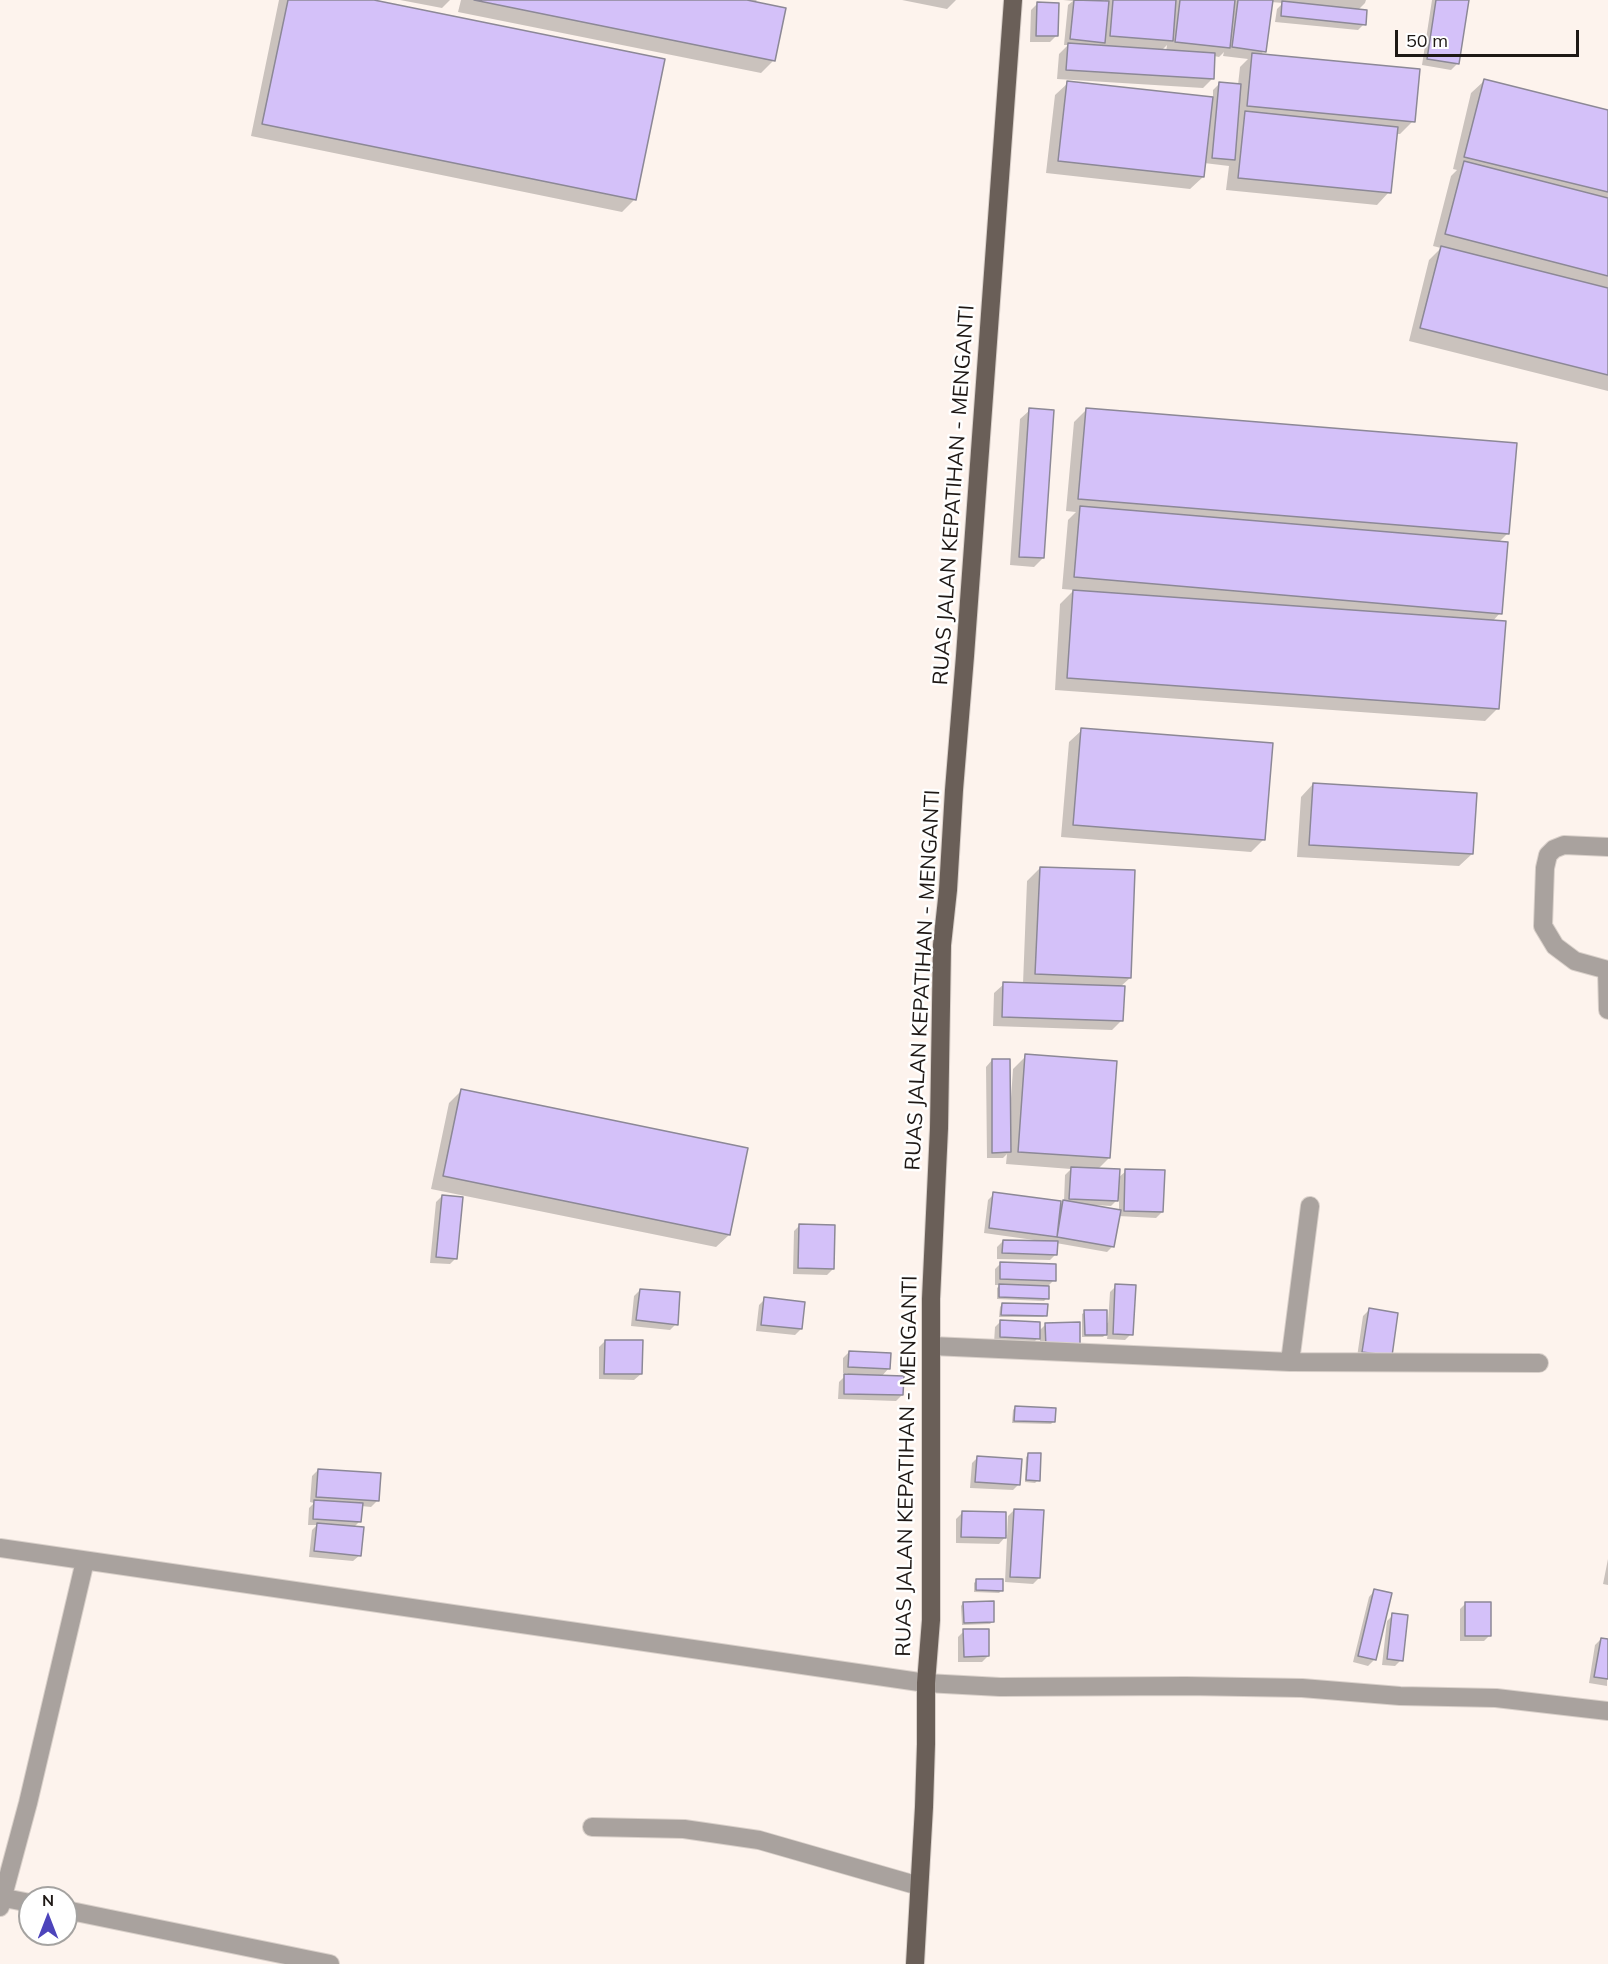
<!DOCTYPE html>
<style>
body{margin:0}
#map{position:relative;width:1608px;height:1964px;overflow:hidden;background:#fdf3ed;font-family:Mulish,sans-serif}
canvas{display:block}
.north{position:absolute;left:18px;top:1886px;width:60px;height:60px;box-sizing:border-box;background:#fff;border:2px solid #a5a3a1;border-radius:50%;rotate:0deg;font-size:16px;font-weight:700;line-height:24px;text-align:center;color:#1e1815}
.north::after{content:'';display:block;margin:auto;width:21px;height:27px;background:#4d44bb;clip-path:polygon(50% 0,100% 100%,50% 72%,0 100%)}
.scale{position:absolute;left:1395px;top:30px;width:184px;height:27px;box-sizing:border-box;border:3px solid #1e1815;border-top:0;padding-left:8px;font-size:18px;line-height:21px;white-space:nowrap;color:#1e1815;-webkit-text-stroke:4px #fff;paint-order:stroke}
</style>
<div id="map">
<canvas width="1608" height="1964"></canvas>
<div class="north">N</div>
<div class="scale">50 m</div>
</div>
<script>
const ctx = document.querySelector('canvas').getContext('2d');
ctx.lineJoin = 'round';
function paint(path, color) {
  ctx.fillStyle = color;
  ctx.fill(path, 'evenodd');
}
function strokePath(path, color, width, dash) {
  ctx.strokeStyle = color;
  ctx.lineWidth = width;
  ctx.lineCap = dash ? 'butt' : 'round';
  ctx.setLineDash(dash || []);
  ctx.stroke(path);
}
function write(font, color, halo, rows, align = 'center') {
  ctx.font = font + ' Mulish,sans-serif';
  ctx.lineWidth = 5;
  ctx.setLineDash([]);
  ctx.textBaseline = 'middle';
  ctx.strokeStyle = halo;
  ctx.fillStyle = color;
  for (const [text, x, y, turn = 0] of rows) {
    ctx.save();
    ctx.translate(x, y);
    ctx.rotate((+turn || 0) * Math.PI / 180);
    ctx.textAlign = isNaN(turn) ? turn : align;
    if (halo) ctx.strokeText(text, 0, 0);
    ctx.fillText(text, 0, 0);
    ctx.restore();
  }
}
const shadow = new Path2D(`
 M279 0H367L635 199 622 212 251 136Z
 M400 0H450L442 8Z
 M461 0H757L754 3 774 60 761 73 458 12Z
 M902 0H956L947 9Z
 M1063 0H1101L1099 2H1105V0H1366L1365 3 1358 10 1364 24 1358 30 1275 22 1277 9 1283 3 1271 2 1264 51 1260 55 1413 121 1400 134H1396L1389 192 1377 205 1226 190 1229 166 1204 163 1203 177 1190 189 1046 173 1055 95 1068 83 1213 99V90L1220 83 1238 85 1240 67 1248 59 1223 56 1224 52 1219 57 1214 56 1212 79 1203 88 1057 79 1059 54 1068 45H1064L1068 5 1073 1ZM1167 45 1166 52 1161 51Z
 M1432 0H1467L1457 64 1451 70 1422 65Z
 M1037 4 1056 36 1050 42H1030L1031 10Z
 M1484 81 1608 111V391L1409 341 1429 260 1441 248 1433 246 1451 176 1457 170 1453 169 1471 93Z
 M1087 409 1508 533 1498 543 1500 613 1492 622 1498 708 1485 721 1055 690 1060 604 1074 590 1062 589 1068 520 1076 512 1066 511 1074 422Z
 M1030 410 1043 558 1034 567 1010 565 1020 419Z
 M1082 730 1264 839 1251 852 1061 837 1069 742Z
 M1313 784 1472 854 1459 866 1297 857 1301 797Z
 M1040 868 1130 978 1120 987 1122 1020 1112 1030 993 1026 994 993 1004 984H1023L1027 881Z
 M1026 1056 1109 1158 1097 1170 1118 1178 1126 1171 1162 1212 1156 1218 1118 1216 1113 1246 1107 1252 1056 1243V1254L1050 1260 997 1259V1247L1003 1241 1033 1242 1034 1240 984 1233 988 1200 994 1194 1059 1206 1064 1201 1065 1175 1071 1169 1006 1164 1007 1154 1003 1158H987L986 1067 992 1060 1009 1098H1011L1013 1069ZM1119 1198V1211L1095 1207V1205L1111 1206Z
 M462 1090 729 1235 716 1247 431 1189 449 1103Z
 M442 1196 456 1258 450 1264 430 1263 436 1202Z
 M800 1225 833 1269 827 1275 793 1274 794 1231Z
 M1001 1263 1054 1280 1047 1287V1298L1044 1301 997 1299V1288L1000 1285H995V1269Z
 M1116 1286 1131 1334 1125 1340 1107 1339 1108 1332 1103 1337H1082V1314L1085 1312 1108 1323 1110 1292Z
 M640 1290 676 1324 670 1330 631 1326 634 1296Z
 M765 1299 801 1329 795 1335 756 1331 759 1305Z
 M1002 1304 1046 1315 1043 1317H999L1000 1307Z
 M1369 1310 1390 1355 1357 1357 1363 1316Z
 M1001 1321 1038 1332 1046 1324H1079L1040 1353V1336L1032 1344 994 1343 995 1327Z
 M605 1341 641 1374 634 1380 599 1379V1347Z
 M849 1352 889 1368 881 1377 902 1395 896 1401 838 1399 839 1382 848 1373H843V1358Z
 M1015 1407 1054 1421 1051 1424 1012 1423 1013 1410Z
 M1029 1454 1038 1480 1035 1483 1025 1482 1026 1457Z
 M978 1457 1019 1484 1013 1490 970 1488 972 1463Z
 M318 1470 377 1501 371 1507 361 1506 360 1521 353 1528 360 1555 353 1561 309 1557 312 1530 317 1525H308L309 1508 314 1503 310 1502 312 1476Z
 M1014 1510 1039 1578 1033 1584 1005 1582 1008 1516Z
 M962 1513 1005 1535H1007L999 1544 956 1543V1519Z
 M1608 1559V1585L1603 1584Z
 M976 1581 1002 1590 999 1593 974 1592V1583Z
 M1375 1590 1390 1594 1374 1660 1368 1666 1353 1662 1369 1597Z
 M963 1603 993 1621 990 1624 962 1625 961 1606Z
 M1466 1603 1490 1635 1484 1641H1460V1609Z
 M1393 1615 1401 1660 1395 1666 1382 1665 1387 1621Z
 M964 1631 988 1656 982 1662H958V1637Z
 M1601 1639 1608 1640 1607 1686 1589 1683 1595 1645Z`);
const building = new Path2D(`
 M288 0H374L665 59 636 200 262 124Z
 M474 0H747L786 8 775 61Z
 M1074 0 1109 1 1105 43 1070 39Z
 M1113 0H1176L1173 41 1110 36Z
 M1180 0H1235L1230 48 1175 42Z
 M1238 0H1273L1266 52 1232 47Z
 M1436 0H1469L1459 64 1427 59Z
 M1282 1 1367 10 1366 25 1281 16Z
 M1037 2 1059 3 1058 36H1036Z
 M1068 43 1215 53 1214 79 1066 70Z
 M1252 53 1420 69 1415 122 1247 106Z
 M1484 79 1608 110V192L1464 157Z
 M1067 81 1213 97 1204 177 1058 161Z
 M1219 82 1241 84 1235 160 1212 158Z
 M1245 111 1398 127 1391 193 1238 178Z
 M1464 161 1608 198V276L1445 234Z
 M1441 246 1608 288V375L1420 328Z
 M1029 408 1054 410 1044 558 1019 557Z
 M1086 408 1517 443 1509 534 1078 499Z
 M1080 506 1508 542 1502 614 1074 577Z
 M1073 590 1506 621 1499 709 1067 678Z
 M1081 728 1273 743 1265 840 1073 825Z
 M1313 783 1477 793 1473 854 1309 845Z
 M1040 867 1135 870 1131 978 1035 974Z
 M1003 982 1125 986 1123 1021 1002 1017Z
 M1025 1054 1117 1061 1110 1158 1018 1152Z
 M992 1059H1010L1011 1152 992 1153Z
 M461 1089 748 1148 730 1235 443 1176Z
 M1071 1167 1120 1169 1118 1201 1069 1199Z
 M1125 1169 1165 1170 1163 1212 1124 1211Z
 M993 1192 1061 1201 1057 1237 989 1228Z
 M442 1195 463 1197 457 1259 436 1257Z
 M1063 1200 1121 1210 1114 1247 1057 1237Z
 M799 1224 835 1225 834 1269 798 1268Z
 M1003 1240 1058 1241 1057 1255 1002 1253Z
 M1000 1262 1056 1264V1281L1000 1279Z
 M999 1284 1049 1286V1299L999 1297Z
 M1115 1284 1136 1285 1133 1335 1113 1334Z
 M640 1289 680 1292 678 1325 636 1320Z
 M764 1297 805 1302 802 1329 761 1325Z
 M1002 1303 1048 1304 1047 1316 1001 1315Z
 M1369 1308 1398 1313 1392 1356 1362 1352Z
 M1084 1310H1107V1335H1085Z
 M1000 1320 1040 1322V1339L1000 1337Z
 M1080 1322V1347L1046 1348 1045 1323Z
 M605 1340H643L642 1374H604Z
 M849 1351 891 1353 890 1369 848 1367Z
 M844 1374 904 1376 903 1395 844 1394Z
 M1015 1406 1056 1408 1055 1422 1014 1421Z
 M1028 1453H1041L1040 1481 1026 1480Z
 M977 1456 1022 1459 1020 1485 975 1482Z
 M318 1469 381 1473 379 1501 316 1497Z
 M314 1500 363 1503 361 1522 313 1519Z
 M1014 1509 1044 1510 1040 1578 1010 1577Z
 M962 1511 1006 1512V1538L961 1537Z
 M317 1523 364 1527 361 1556 314 1551Z
 M976 1579H1003V1591L976 1590Z
 M1374 1589 1392 1593 1376 1660 1358 1656Z
 M994 1601V1622L964 1623 963 1602Z
 M1465 1602H1491V1636H1465Z
 M1392 1613 1408 1615 1403 1661 1387 1659Z
 M963 1629H989V1656L964 1657Z
 M1601 1638 1608 1639V1679L1594 1677Z`);
const minor = new Path2D(`
 M1608 847 1564 845 1554 849 1548 855 1545 868 1543 926 1555 946 1575 961 1608 970
 M1607 970 1608 1010
 M932 1346 1290 1362 1539 1363
 M1290 1362 1310 1206
 M0 1548 926 1683 1000 1687 1186 1686 1302 1688 1400 1696 1496 1698 1608 1711
 M592 1827 684 1829 759 1840 919 1886
 M0 1897 30 1903
 M0 1907 28 1803 85 1561
 M66 1910 330 1964`);
const major = new Path2D(`
 M915 1964 924 1807 926 1744V1683L931 1620V1299L939 1128 942 945 948 890 954 790 965 656 1013 0`);
const streetNames = [
 ["RUAS JALAN KEPATIHAN - MENGANTI",954,495,-86],
 ["RUAS JALAN KEPATIHAN - MENGANTI",923,980,-87],
 ["RUAS JALAN KEPATIHAN - MENGANTI",907,1466,-89]
];
paint(shadow, '#0003');
paint(building, '#d4c1f9');
strokePath(building, '#8c8896', 1.5);
strokePath(minor, '#d9d0ca', 20);
strokePath(major, '#d9d0ca', 20);
strokePath(minor, '#a9a29e', 18);
strokePath(major, '#6a5f58', 18);
write('21px', '#1e1815', '#fff', streetNames);
</script>
